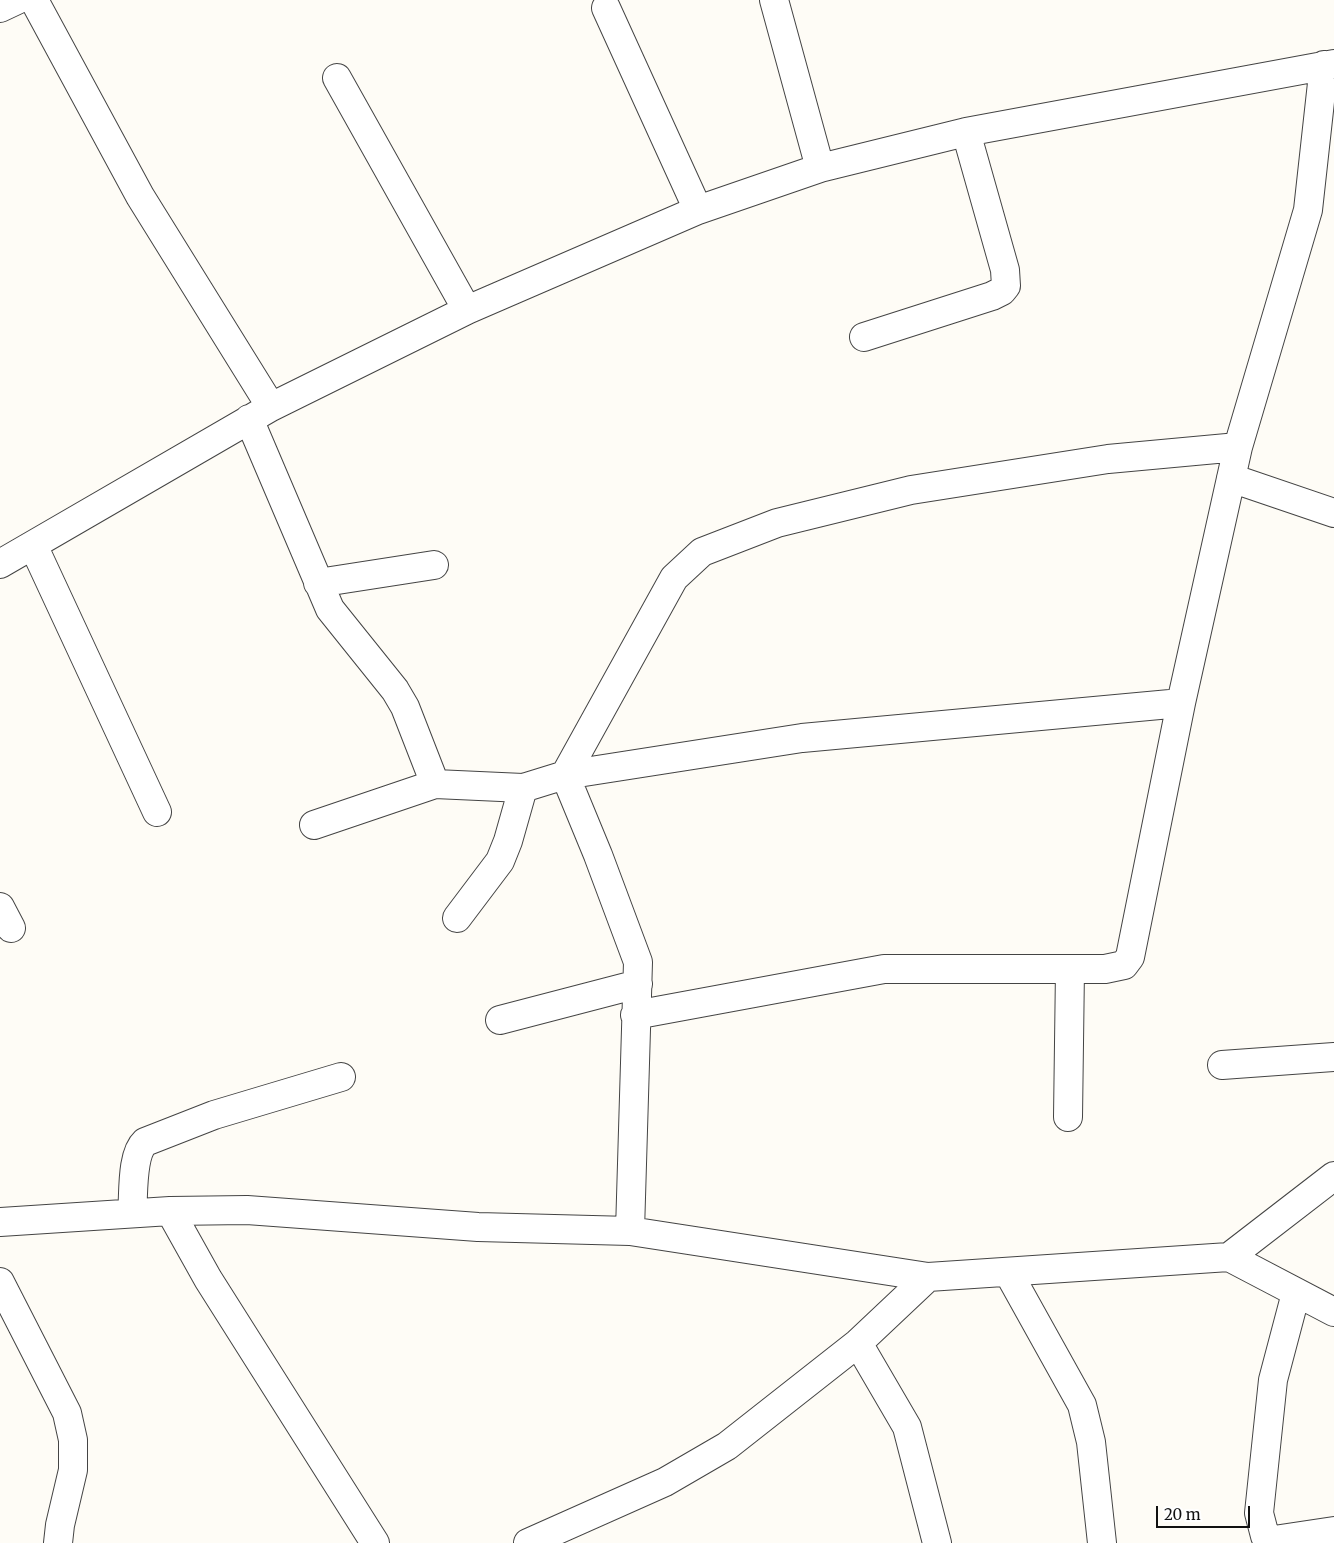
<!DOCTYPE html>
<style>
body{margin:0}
#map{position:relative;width:1334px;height:1543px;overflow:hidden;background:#fefcf6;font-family:Merriweather,serif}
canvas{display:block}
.scale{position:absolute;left:1156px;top:1506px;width:94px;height:22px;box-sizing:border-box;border:2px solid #111;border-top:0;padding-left:6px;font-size:15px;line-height:18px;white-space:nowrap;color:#111;-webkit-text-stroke:4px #fff;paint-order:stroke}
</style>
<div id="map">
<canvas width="1334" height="1543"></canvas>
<div class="scale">20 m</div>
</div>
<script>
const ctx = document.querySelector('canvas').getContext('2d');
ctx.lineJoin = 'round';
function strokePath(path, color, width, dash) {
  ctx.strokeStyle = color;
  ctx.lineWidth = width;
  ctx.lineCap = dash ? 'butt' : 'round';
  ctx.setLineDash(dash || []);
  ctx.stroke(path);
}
const minor = new Path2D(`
 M34 0 140 196 271 407
 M774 0 820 168
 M0 8 17 0
 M606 8 698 210
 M337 78 467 310
 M864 337 992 296 1002 291 1006 286 1005 270 966 132
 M249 419 330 609 395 690 405 707 435 784 523 788 565 775 802 738 1181 703
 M1231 478 1334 513
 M33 545 157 812
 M0 564 271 407 467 310 698 210 820 168 966 132 1334 64
 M318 583 434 565
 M565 775 674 578 702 552 777 523 911 490 1108 459 1238 447 1308 210 1324 65
 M565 775 598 855 638 962 630 1231
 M314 825 435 784
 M0 907 11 928
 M457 918 500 861 508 841 523 788
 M635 1015 884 969H1105L1124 965 1130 957 1181 703 1238 447
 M500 1020 638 984
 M1222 1065 1334 1057
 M1068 1117 1070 969
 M170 1211 208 1279 375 1543
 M132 1213C134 1194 131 1155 145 1142L214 1115 341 1077
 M0 1222 170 1211 247 1210 478 1227 630 1231 928 1277 1229 1257 1334 1312
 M1229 1257 1334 1176
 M1008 1272 1082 1405 1091 1442 1102 1543
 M0 1282 67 1413 73 1440V1470L60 1525 58 1543
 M1296 1293 1273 1380 1259 1513 1265 1536 1274 1540 1334 1531
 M858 1343 907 1427 937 1543
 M528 1543 665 1482 727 1446 858 1343 928 1277`);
strokePath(minor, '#444', 30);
strokePath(minor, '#fff', 28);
</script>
